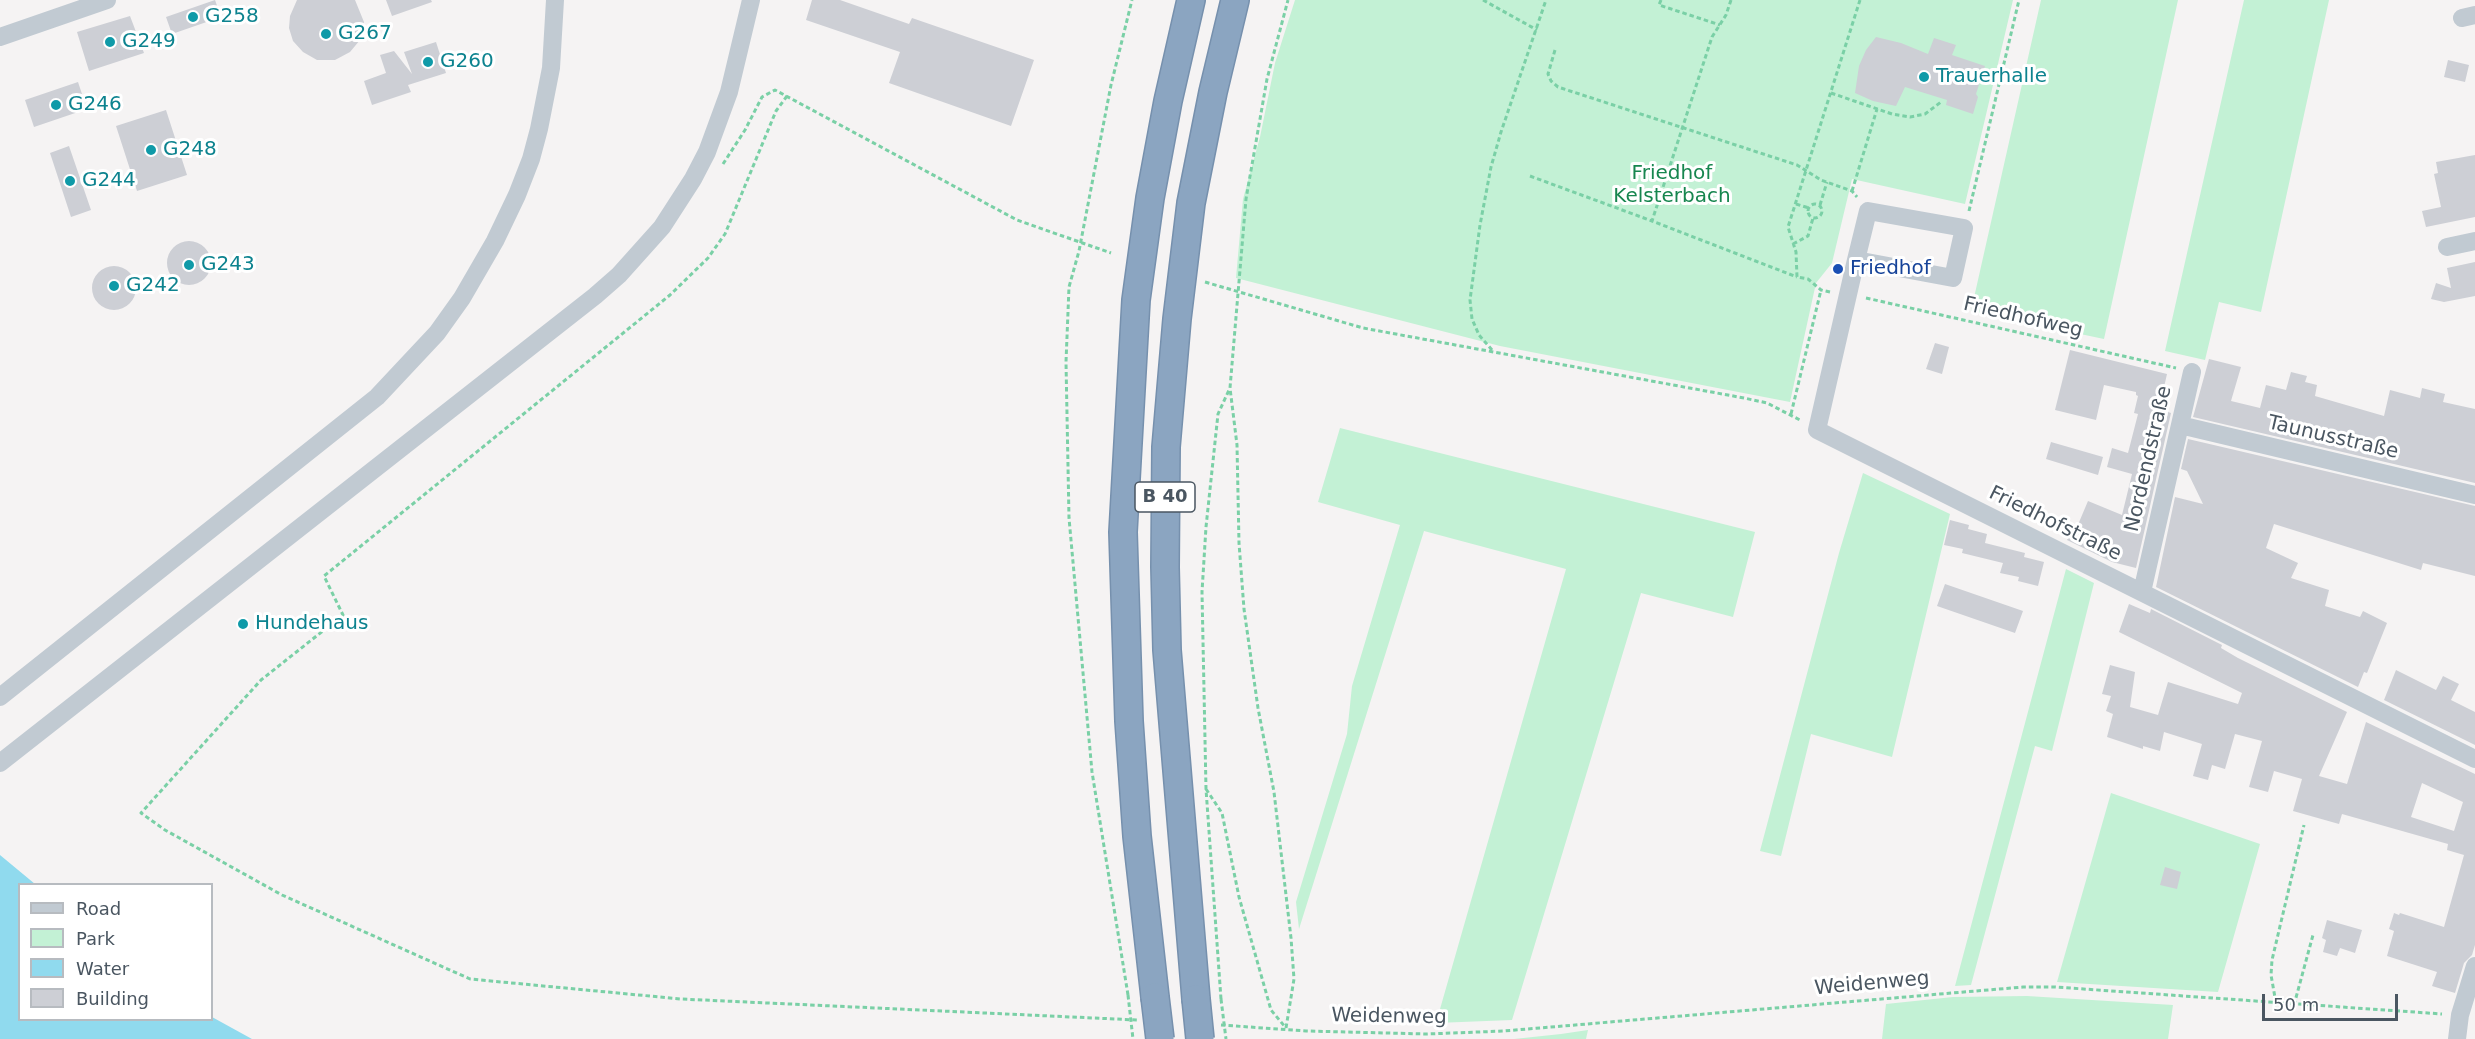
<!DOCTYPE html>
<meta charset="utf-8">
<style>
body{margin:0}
#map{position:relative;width:2475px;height:1039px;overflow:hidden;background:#f5f3f3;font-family:"DejaVu Sans",sans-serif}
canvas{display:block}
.legend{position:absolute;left:18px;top:883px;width:195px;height:138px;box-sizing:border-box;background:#fff;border:2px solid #b7bbc0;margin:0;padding:8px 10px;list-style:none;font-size:18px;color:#4a5661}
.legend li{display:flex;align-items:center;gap:12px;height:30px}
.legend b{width:30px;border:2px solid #b7bbc0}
.scale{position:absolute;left:2262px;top:994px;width:136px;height:27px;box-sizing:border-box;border:3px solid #4a5661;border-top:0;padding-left:8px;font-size:18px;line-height:21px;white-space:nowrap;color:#4a5661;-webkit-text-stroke:4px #fff;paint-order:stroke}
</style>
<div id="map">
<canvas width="2475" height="1039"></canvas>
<ul class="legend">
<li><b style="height:8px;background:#c1cad2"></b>Road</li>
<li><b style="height:16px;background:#c3f1d5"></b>Park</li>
<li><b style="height:16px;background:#90daee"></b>Water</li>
<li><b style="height:16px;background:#cdcfd5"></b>Building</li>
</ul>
<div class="scale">50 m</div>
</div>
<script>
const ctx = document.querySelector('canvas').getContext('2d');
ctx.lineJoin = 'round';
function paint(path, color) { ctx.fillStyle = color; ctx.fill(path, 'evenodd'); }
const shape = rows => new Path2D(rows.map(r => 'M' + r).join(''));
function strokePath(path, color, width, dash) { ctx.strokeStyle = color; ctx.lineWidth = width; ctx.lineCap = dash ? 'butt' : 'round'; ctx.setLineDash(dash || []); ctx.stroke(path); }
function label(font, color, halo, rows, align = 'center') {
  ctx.font = font + ' "DejaVu Sans",sans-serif'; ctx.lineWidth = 6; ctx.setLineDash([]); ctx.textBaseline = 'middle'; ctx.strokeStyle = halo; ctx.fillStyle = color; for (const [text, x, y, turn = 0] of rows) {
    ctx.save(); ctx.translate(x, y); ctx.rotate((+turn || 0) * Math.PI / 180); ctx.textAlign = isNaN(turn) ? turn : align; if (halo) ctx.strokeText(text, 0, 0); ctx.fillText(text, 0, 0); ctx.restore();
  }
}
paint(shape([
 [1295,0,2013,0,1965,204,1852,179,1832,263,1816,283,1790,402,1500,346,1236,278,1243,199,1260,137,1275,63],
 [2041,0,2178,0,2104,339,1971,311],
 [2244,0,2329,0,2261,312,2219,302,2205,360,2165,351],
 [1340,428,1755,532,1733,617,1641,593,1512,1020,1436,1023,1566,569,1424,531,1299,929,1296,902,1347,734,1352,686,1400,525,1318,502],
 [1863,473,1950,514,1892,757,1811,734,1781,856,1760,851,1839,553],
 [2066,569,2094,583,2052,751,2035,746,1971,985,1955,986],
 [2111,793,2260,844,2218,992,2057,982],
 [2027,996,2173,1005,2168,1039,1882,1039,1886,1004,1953,997],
 [1588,1030,1586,1039,1514,1039,1561,1034]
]), '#c3f1d5');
paint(shape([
 [0,855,35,884,20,884,20,1020,212,1020,212,1017,252,1039,0,1039]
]), '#90daee');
paint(shape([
 [215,0,221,17,172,34,166,17],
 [297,0,355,0,364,22,360,40,350,52,335,60,317,60,303,52,293,41,289,28,290,16],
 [386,0,431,0,432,2,392,16],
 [812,0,840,0,909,24,912,18,1034,60,1011,126,889,83,900,52,806,20],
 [130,16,144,53,89,71,77,32],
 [1876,37,1901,43,1928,54,1934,38,1956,45,1952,55,1985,66,1976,94,1978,97,1973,114,1946,105,1947,100,1905,87,1896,106,1873,101,1855,93,1859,66,1866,50],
 [436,42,446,73,408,85,411,92,372,105,364,81,386,73,380,55,394,51,412,74,404,52],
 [2448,60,2469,65,2465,82,2444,77],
 [78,82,87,109,34,127,25,100],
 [166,110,187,175,137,191,116,126],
 [69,146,91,210,71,217,50,153],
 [2475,155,2475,217,2426,227,2422,211,2441,207,2434,174,2438,173,2436,162],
 '167 263a22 22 0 1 1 44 0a22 22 0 1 1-44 0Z',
 [2475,262,2475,296,2444,302,2431,299,2436,283,2451,288,2447,268],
 '92 288a22 22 0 1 1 44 0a22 22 0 1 1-44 0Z',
 [1935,343,1949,347,1942,374,1926,369],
 [2070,350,2167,374,2159,409,2171,413,2136,568,2112,562,2067,540,2074,526,2077,527,2088,501,2122,515,2132,474,2107,467,2112,448,2128,453,2138,414,2134,413,2138,396,2136,395,2136,392,2104,385,2096,420,2055,410],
 [2209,359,2241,367,2231,401,2260,408,2266,385,2286,390,2291,372,2307,376,2305,382,2317,385,2315,396,2384,416,2390,390,2420,398,2422,388,2445,394,2443,402,2475,409,2475,483,2193,417],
 [2188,439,2475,506,2475,576,2423,563,2421,570,2274,524,2266,548,2298,563,2291,578,2329,590,2325,606,2360,617,2363,611,2387,623,2367,673,2364,672,2358,687,2156,587,2175,497,2203,504,2187,471,2181,469],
 [2051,442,2103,457,2098,475,2046,459],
 [1950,520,1969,525,1968,529,1987,534,1985,543,2025,553,2024,557,2044,562,2038,586,2018,581,2019,577,2000,573,2003,563,1962,553,1963,549,1944,545],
 [1945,584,2023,611,2015,633,1937,606],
 [2129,604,2150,613,2151,609,2222,645,2221,648,2238,658,2347,712,2319,776,2347,784,2366,722,2475,774,2475,945,2472,955,2464,963,2455,993,2432,986,2437,972,2387,956,2394,931,2389,929,2394,913,2399,915,2400,913,2444,927,2464,855,2447,850,2448,844,2342,814,2339,824,2293,811,2302,779,2274,771,2268,792,2249,787,2262,741,2235,734,2225,769,2212,765,2208,780,2193,776,2202,744,2164,732,2160,751,2143,746,2143,749,2107,737,2113,714,2106,711,2111,696,2102,694,2110,665,2135,672,2130,707,2158,715,2168,682,2238,704,2242,693,2119,632],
 [2422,783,2463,802,2454,831,2411,817],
 [2396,670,2436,690,2443,676,2459,684,2451,700,2475,712,2475,745,2384,700],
 [2165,867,2181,872,2177,889,2160,885],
 [2327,920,2362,930,2355,953,2340,948,2337,956,2323,952,2326,940,2322,938]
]), '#cdcfd5');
const highway = shape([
 [1155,997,1137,836,1129,721,1123,532,1136,300,1150,198,1168,101,1191,0],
 [1196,999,1167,650,1165,567,1166,447,1177,319,1191,203,1213,92,1235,0]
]);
strokePath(highway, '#7690ad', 30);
strokePath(shape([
 [1483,0,1537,30],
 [1661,0,1659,5,1720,25],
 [1731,0,1726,15,1712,37,1652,221,1797,277],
 [1555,50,1548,74,1551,81,1558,87,1797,165,1821,180,1852,191,1857,197],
 [1831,93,1892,114,1910,117,1925,114,1941,102],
 [787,96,776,111,725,234,708,258,670,295,324,576,343,615,261,680,141,813,165,830,282,895,470,979,681,999,1137,1020],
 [723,164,745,130,762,97,775,90,1017,220,1111,253],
 [1530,176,1652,221],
 [1852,191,1877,109],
 '1808 211a7 7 0 1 1 14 0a7 7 0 1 1-14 0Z',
 [1796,204,1809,208],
 [1820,205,1827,182],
 [1969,211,2019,0],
 [1793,244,1808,236,1813,218],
 [1205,282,1363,328,1744,398,1767,403,1800,420],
 [1830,292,1821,290,1808,279,1797,277,1796,252,1788,227,1860,0],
 [1866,298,2176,368],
 [1492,350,1479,335,1472,319,1470,300,1480,225,1491,167,1501,132,1546,0],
 [1791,414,1821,290],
 [1206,789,1222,813,1239,897,1271,1010,1286,1028],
 [1128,995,1092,772,1069,518,1066,362,1069,287,1079,251,1111,85,1132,0],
 [1221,999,1206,789,1202,592,1206,527,1218,414,1229,390],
 [2276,1003,2271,975,2272,960,2304,825],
 [2294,1005,2313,935],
 [1221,1025,1306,1031,1427,1034,1504,1031,2023,987,2055,987,2442,1014],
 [1286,1028,1294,979,1291,938,1274,792,1258,708,1244,609,1239,543,1237,445,1230,388,1246,199,1267,79,1288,0]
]), '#7ad0a6', 3, [4.5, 3]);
strokePath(shape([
 [2462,18,2475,15],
 [0,37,107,0],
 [2447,247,2475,241],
 [1856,260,1953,278,1964,228,1868,211,1856,260,1852,277,1817,430,2475,759],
 [2180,425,2475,495],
 [2142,592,2192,372],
 [0,697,377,397,437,333,462,298,495,241,517,195,531,159,539,129,551,68,555,0],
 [0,763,595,296,619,275,662,227,693,179,707,152,729,92,751,0],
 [2457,1039,2460,1015,2475,966]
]), '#c1cad2', 18);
strokePath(highway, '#8ba5c1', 27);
const highwayBridge = shape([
 [1155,997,1160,1039],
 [1196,999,1200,1039]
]);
strokePath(highwayBridge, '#7690ad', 30, []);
strokePath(shape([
 [1128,995,1133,1039],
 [1221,999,1226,1039]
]), '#7ad0a6', 3, [4.5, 3]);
strokePath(highwayBridge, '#8ba5c1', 27);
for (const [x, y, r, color] of [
 [193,17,6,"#0f9aa8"],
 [326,34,6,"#0f9aa8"],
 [110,42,6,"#0f9aa8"],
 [428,62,6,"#0f9aa8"],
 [1924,77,6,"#0f9aa8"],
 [56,105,6,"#0f9aa8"],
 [151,150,6,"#0f9aa8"],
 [70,181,6,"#0f9aa8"],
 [189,265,6,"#0f9aa8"],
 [1838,269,6,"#1a4fb4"],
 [114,286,6,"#0f9aa8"],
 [243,624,6,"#0f9aa8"]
]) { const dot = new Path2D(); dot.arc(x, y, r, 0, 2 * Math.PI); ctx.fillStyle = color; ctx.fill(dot); strokePath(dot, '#fff', 2); }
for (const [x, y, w] of [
 [1165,497,60]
]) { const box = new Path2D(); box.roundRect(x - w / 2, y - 15, w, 30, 4.5); ctx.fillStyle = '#fff'; ctx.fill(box); strokePath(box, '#4a5661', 1.5); }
label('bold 18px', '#4a5661', null, [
 ["B 40",1165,497]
]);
label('20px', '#0d838f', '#fff', [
 ["G258",205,17],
 ["G267",338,34],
 ["G249",122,42],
 ["G260",440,62],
 ["Trauerhalle",1936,77],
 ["G246",68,105],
 ["G248",163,150],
 ["G244",82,181],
 ["G243",201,265],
 ["G242",126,286],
 ["Hundehaus",255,624]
], 'left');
label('20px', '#17864f', '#fff', [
 ["Friedhof",1672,174],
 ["Kelsterbach",1672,197]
]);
label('20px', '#164399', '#fff', [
 ["Friedhof",1850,269]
], 'left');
label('20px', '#4a5661', '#fff', [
 ["Friedhofweg",2023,318,13],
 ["Taunusstraße",2333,438,13],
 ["Nordendstraße",2149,459,-77],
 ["Friedhofstraße",2055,524,26],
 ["Weidenweg",1872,984,-5],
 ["Weidenweg",1389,1017,1]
]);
</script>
